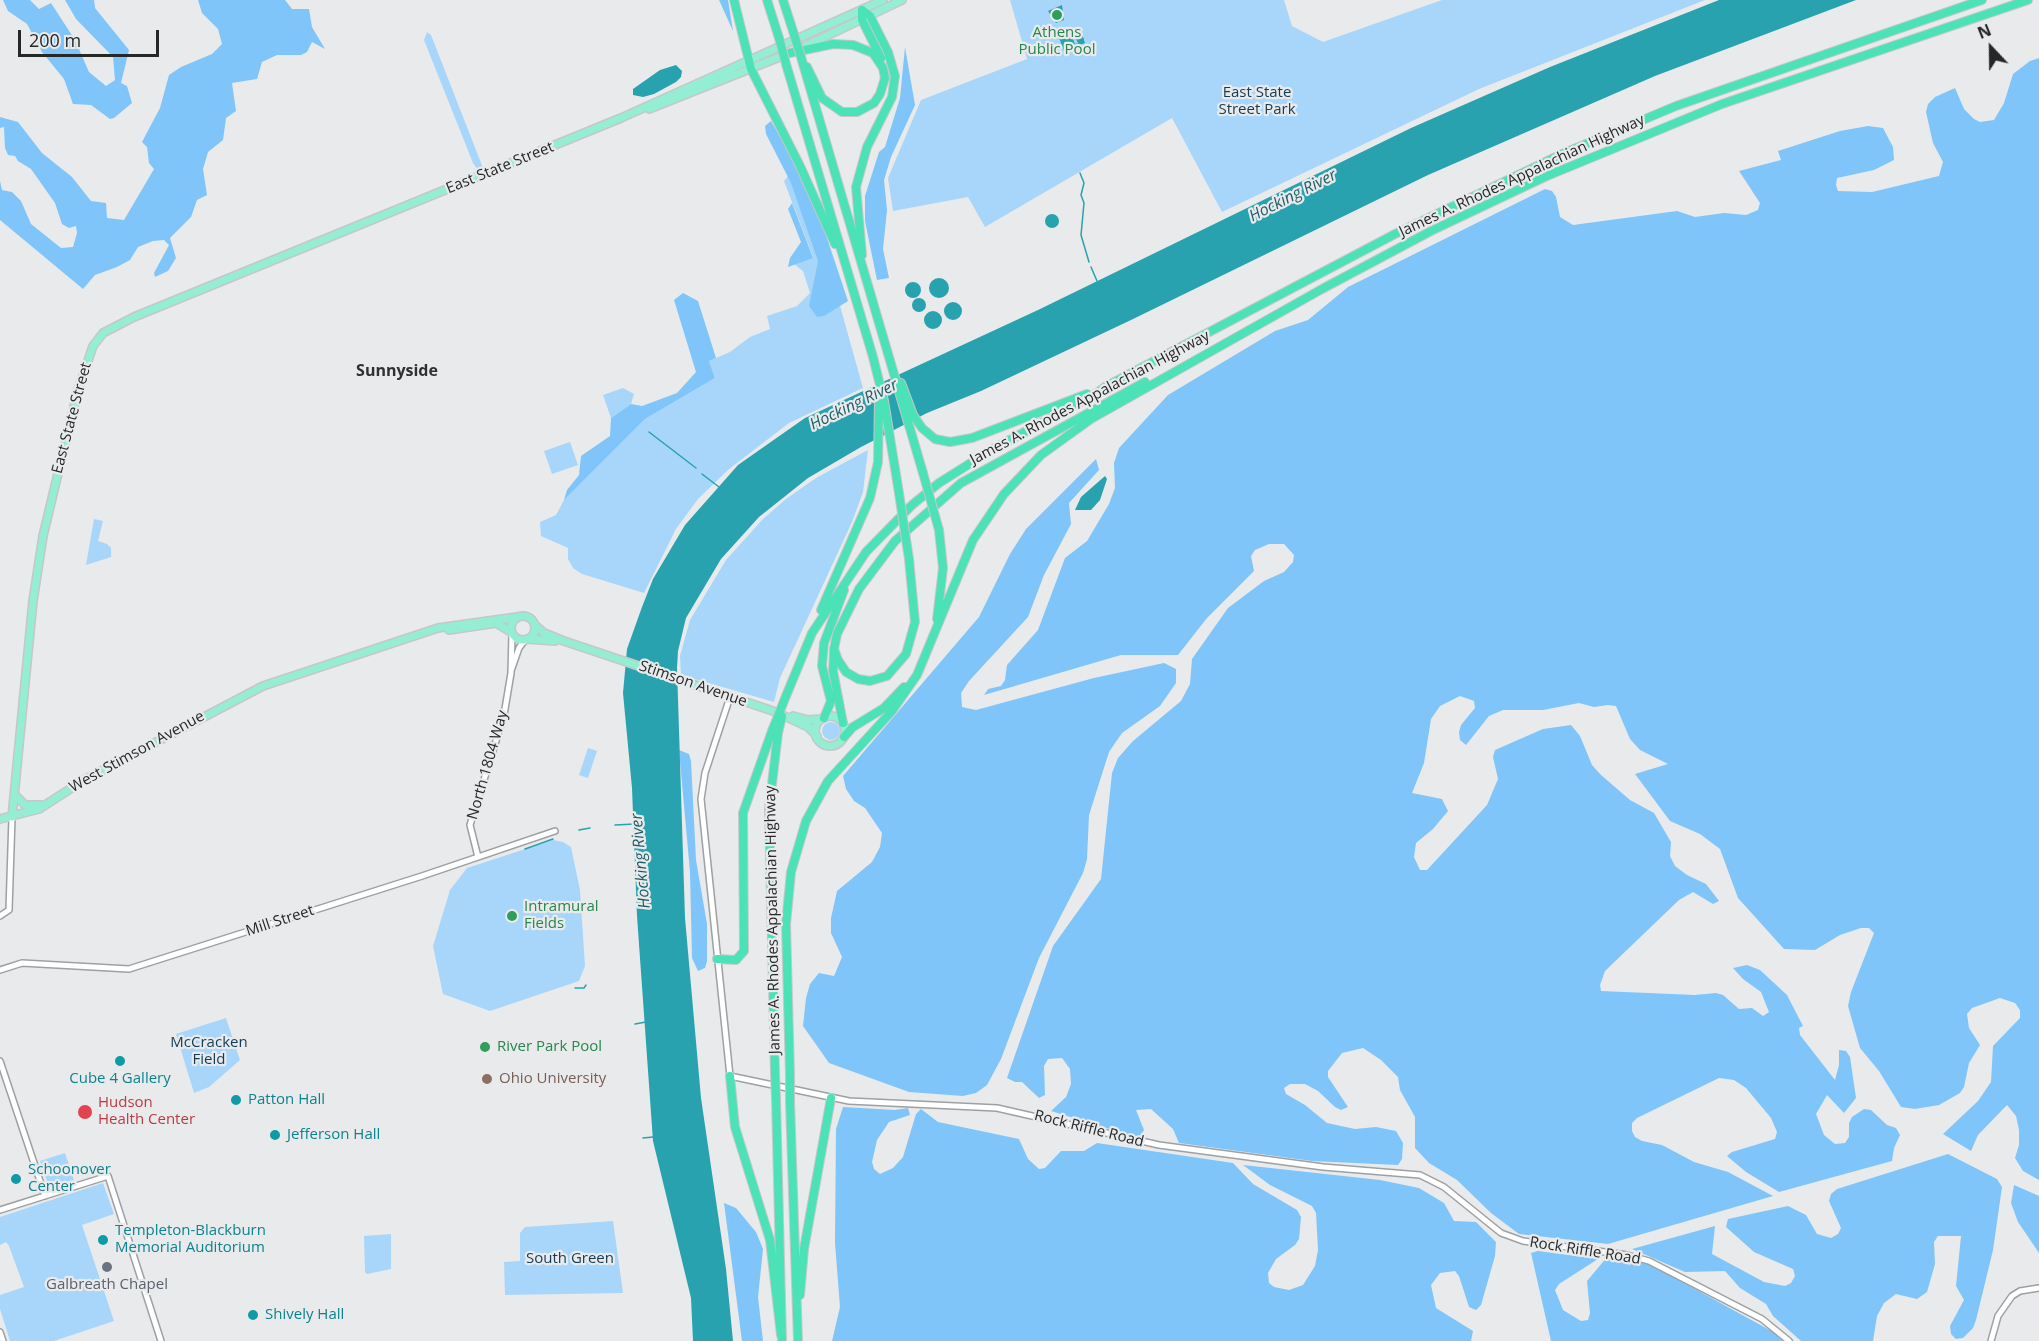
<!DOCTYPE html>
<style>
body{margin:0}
#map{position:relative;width:2039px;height:1341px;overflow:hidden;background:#e9eaec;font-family:"Open Sans",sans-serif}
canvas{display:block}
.north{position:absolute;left:1961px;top:18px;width:60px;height:60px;-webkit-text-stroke:4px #e9eaec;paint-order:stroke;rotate:338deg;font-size:16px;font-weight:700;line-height:24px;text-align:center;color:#262727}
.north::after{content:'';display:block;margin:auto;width:21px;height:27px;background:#262727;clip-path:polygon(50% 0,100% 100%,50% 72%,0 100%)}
.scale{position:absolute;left:18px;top:30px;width:141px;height:27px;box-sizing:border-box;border:3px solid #262727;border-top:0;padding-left:8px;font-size:18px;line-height:21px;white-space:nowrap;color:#262727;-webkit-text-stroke:4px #e9eaec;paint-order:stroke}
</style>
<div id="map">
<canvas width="2039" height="1341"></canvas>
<div class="north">N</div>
<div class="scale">200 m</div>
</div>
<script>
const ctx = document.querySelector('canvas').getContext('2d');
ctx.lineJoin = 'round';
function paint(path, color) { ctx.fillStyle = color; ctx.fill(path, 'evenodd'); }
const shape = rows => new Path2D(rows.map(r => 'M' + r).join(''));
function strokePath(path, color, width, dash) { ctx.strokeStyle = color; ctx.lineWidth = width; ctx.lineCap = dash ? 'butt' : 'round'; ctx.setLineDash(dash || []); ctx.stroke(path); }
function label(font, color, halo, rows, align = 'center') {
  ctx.font = font + ' "Open Sans",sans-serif'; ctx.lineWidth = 4.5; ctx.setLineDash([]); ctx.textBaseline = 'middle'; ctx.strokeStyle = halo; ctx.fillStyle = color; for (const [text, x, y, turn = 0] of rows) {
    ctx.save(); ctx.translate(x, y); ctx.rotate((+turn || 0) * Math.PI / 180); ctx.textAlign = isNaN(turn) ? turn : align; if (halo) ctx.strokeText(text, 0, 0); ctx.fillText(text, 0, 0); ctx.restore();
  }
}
paint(shape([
 [1010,0,1284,0,1292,26,1323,42,1442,0,1705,0,1479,89,1222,212,1172,118,985,227,968,197,893,211,888,178,921,100,1027,59],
 [427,32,431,35,483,168,478,170,473,163,424,40],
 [788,176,826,256,863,388,789,423,729,469,698,499,676,529,644,593,582,574,573,568,568,559,568,548,541,536,540,522,556,515,564,500,645,419,715,378,709,361,730,352,750,337,770,329,767,316,797,306,810,293,803,271,794,264,813,257,784,181],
 [623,388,634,394,631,404,611,418,603,395],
 [570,442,578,465,552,474,544,451],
 [868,450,863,492,852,522,780,678,774,702,681,675,680,656,690,620,726,560,763,519,786,499,816,478],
 [94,519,103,521,98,541,107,544,111,548,111,557,86,565],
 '822 731a9 9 0 1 1 18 0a9 9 0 1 1-18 0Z',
 [588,748,597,751,588,778,579,775],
 [553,840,563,842,571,847,580,890,585,966,579,981,490,1011,443,994,433,946,450,890,467,868],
 [226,1018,240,1060,209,1087,194,1093,176,1034],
 [65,1153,74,1180,49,1187,40,1161],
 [103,1183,114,1214,82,1225,114,1321,54,1341,10,1341,0,1309,0,1295,24,1287,9,1246,6,1242,0,1245,0,1217],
 [613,1221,623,1293,505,1295,504,1262,520,1261,520,1233,525,1227],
 [391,1234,391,1269,367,1274,365,1272,364,1236]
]), '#a7d6fa');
paint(shape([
 [3,0,30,0,39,9,51,3,75,40,89,72,106,86,115,80,113,57,76,19,65,0,94,0,95,8,129,50,121,83,127,86,132,103,114,118,110,119,91,105,73,104,64,79,42,52,27,24,8,11],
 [198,0,285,0,292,9,309,9,312,27,325,49,312,42,307,52,301,55,277,55,262,62,257,79,232,83,236,111,226,118,223,140,208,152,203,169,207,195,197,200,191,217,170,238,176,258,168,271,155,277,154,273,169,245,164,240,153,241,138,247,130,260,117,267,95,275,83,289,0,220,0,181,2,190,12,192,21,201,31,224,61,248,73,247,77,233,76,226,69,228,62,224,55,203,31,169,18,161,15,156,8,155,5,148,4,127,0,128,0,117,18,122,42,153,72,177,91,201,106,203,107,218,124,220,154,169,149,163,147,147,142,142,160,108,169,75,181,67,212,54,222,44,218,29,202,13],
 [719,0,728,0,733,31],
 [905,47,915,105,891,157,884,180,887,210,883,249,889,278,877,280,865,221,865,196,879,152,885,147,900,98],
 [2039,58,2039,1180,2023,1171,2015,1158,2019,1145,2019,1130,2016,1116,2007,1105,1978,1135,1971,1151,1943,1134,1978,1101,1991,1082,1993,1046,2020,1018,2020,1010,2015,1003,2000,998,1972,1008,1967,1014,1969,1028,1980,1045,1969,1063,1964,1087,1960,1093,1939,1105,1915,1109,1901,1107,1879,1071,1860,1048,1848,1006,1851,992,1874,933,1869,928,1861,928,1840,935,1815,950,1784,949,1738,898,1720,849,1700,834,1670,821,1635,774,1668,764,1640,750,1630,739,1616,706,1608,705,1594,707,1579,703,1543,710,1503,710,1489,716,1466,745,1460,740,1459,732,1461,725,1475,708,1474,701,1460,696,1440,706,1431,719,1424,763,1412,793,1442,799,1448,811,1433,829,1416,843,1414,857,1420,870,1427,870,1487,805,1498,779,1493,757,1495,750,1543,729,1571,725,1580,736,1592,765,1601,775,1630,800,1654,813,1671,842,1670,856,1675,866,1687,875,1706,884,1719,901,1713,904,1693,892,1679,900,1605,971,1600,985,1601,991,1695,995,1716,993,1723,995,1739,1009,1752,1008,1763,1016,1769,1012,1761,992,1743,979,1733,968,1747,965,1760,970,1787,995,1803,1026,1799,1028,1800,1035,1835,1080,1839,1065,1839,1050,1846,1051,1850,1057,1856,1098,1844,1113,1827,1095,1816,1114,1824,1135,1835,1144,1845,1143,1849,1137,1849,1123,1852,1117,1864,1109,1871,1110,1887,1125,1896,1128,1900,1135,1894,1148,1892,1161,1779,1192,1746,1172,1727,1156,1732,1152,1775,1139,1777,1132,1771,1118,1746,1088,1734,1080,1719,1078,1637,1118,1632,1123,1632,1131,1635,1137,1642,1141,1662,1145,1694,1162,1728,1172,1773,1196,1608,1244,1519,1234,1491,1213,1457,1180,1429,1163,1415,1148,1415,1117,1400,1090,1398,1077,1381,1060,1363,1048,1342,1053,1328,1071,1328,1077,1348,1107,1341,1110,1335,1107,1318,1091,1305,1084,1290,1084,1284,1088,1286,1094,1305,1105,1327,1123,1355,1129,1376,1127,1396,1131,1403,1143,1402,1159,1398,1165,1312,1161,1179,1143,1173,1129,1151,1109,1136,1110,1144,1130,1139,1138,1051,1111,1066,1097,1071,1084,1070,1069,1062,1058,1048,1059,1044,1066,1045,1095,1039,1098,1022,1082,1015,1082,1007,1078,1053,946,1101,879,1112,773,1118,758,1133,741,1181,701,1190,684,1192,659,1228,608,1264,581,1284,572,1293,562,1294,555,1284,544,1269,544,1255,550,1251,556,1254,571,1207,618,1178,655,1121,655,984,695,988,689,1001,686,1005,680,1007,665,1038,630,1065,558,1087,541,1109,504,1115,488,1114,463,1119,448,1168,395,1275,331,1308,320,1348,287,1545,189,1552,191,1556,197,1560,217,1573,225,1677,211,1695,217,1724,213,1746,215,1758,210,1760,203,1739,171,1781,160,1778,151,1840,131,1868,126,1883,128,1893,147,1894,160,1874,170,1837,178,1836,185,1838,191,1872,192,1939,176,1943,162,1933,143,1926,112,1928,104,1935,97,1955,88,1964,109,1974,119,1980,122,1994,120,2004,103,2013,74,2030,61],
 [771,121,791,155,826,235,848,301,824,316,817,317,809,306,818,261,791,183,766,134,765,126],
 [792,203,813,258,788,267,790,258,801,242,788,209],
 [683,293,698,301,716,358,709,361,715,378,645,419,564,500,567,490,579,475,581,456,610,436,611,418,631,404,642,406,677,393,696,372,674,300],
 [1096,459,1099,470,1069,503,1071,524,1044,575,1028,617,969,681,961,693,962,707,976,710,1094,678,1164,663,1176,669,1176,683,1160,706,1122,733,1109,752,1089,815,1087,859,1083,873,1039,958,1001,1059,987,1085,976,1093,963,1096,909,1092,829,1063,803,1026,806,998,810,984,819,973,834,976,842,957,831,933,831,918,837,891,872,862,880,847,882,833,865,808,854,801,846,789,843,776,979,617,1010,554,1026,529],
 [679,750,689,754,691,761,696,860,707,924,707,961,705,968,698,971,692,958,690,872],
 [843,1107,895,1110,908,1108,910,1115,889,1122,877,1140,872,1162,874,1169,880,1174,893,1168,903,1157,916,1114,921,1109,938,1122,1019,1139,1028,1159,1039,1169,1045,1168,1061,1151,1084,1151,1097,1143,1233,1163,1253,1184,1297,1210,1301,1217,1299,1239,1295,1245,1276,1259,1268,1273,1269,1283,1274,1287,1289,1290,1303,1285,1315,1266,1318,1250,1316,1213,1312,1206,1270,1185,1243,1165,1380,1180,1419,1188,1444,1203,1454,1221,1476,1222,1496,1242,1495,1256,1481,1305,1476,1310,1469,1307,1459,1276,1455,1271,1440,1273,1431,1285,1436,1308,1473,1331,1471,1341,832,1341,840,1307,835,1243,836,1129],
 [1948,1154,1997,1179,2002,1187,1993,1250,1976,1320,1973,1328,1963,1338,1956,1339,1951,1334,1950,1326,1964,1300,1956,1286,1961,1236,1938,1236,1934,1242,1935,1264,1927,1292,1917,1299,1896,1294,1884,1303,1877,1316,1873,1341,1801,1341,1773,1316,1766,1304,1740,1288,1725,1271,1685,1272,1632,1249,1715,1226,1712,1254,1764,1282,1785,1286,1791,1283,1795,1276,1793,1269,1754,1252,1726,1227,1728,1219,1788,1206,1806,1215,1817,1234,1831,1238,1838,1234,1841,1228,1829,1201,1831,1194,1837,1189],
 [2014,1185,2039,1196,2039,1253,2018,1222,2011,1203],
 [724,1203,736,1208,756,1232,763,1249,758,1297,763,1341,742,1341],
 [1538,1251,1598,1259,1559,1284,1555,1290,1563,1310,1581,1321,1588,1320,1590,1313,1587,1281,1608,1256,1646,1262,1775,1333,1782,1341,1551,1341,1531,1253]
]), '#7fc5f9');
paint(shape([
 [1719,0,1856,0,1655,76,1428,175,1131,320,981,391,927,413,861,447,808,478,759,517,721,559,686,618,678,651,677,668,685,918,701,1098,726,1269,733,1341,693,1341,691,1298,653,1141,637,916,632,788,623,693,627,649,642,607,653,579,685,525,738,465,805,418,1038,310,1411,128,1550,67],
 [1062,5,1064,20,1056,23,1048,11],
 [1070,31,1075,44,1078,43,1075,37,1082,34,1085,43,1064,51,1058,35],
 [676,65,682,71,681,77,676,82,654,94,643,97,633,95,633,89,660,70],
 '1045 221a7 7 0 1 1 14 0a7 7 0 1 1-14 0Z',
 '929 288a10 10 0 1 1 20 0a10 10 0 1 1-20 0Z',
 '905 290a8 8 0 1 1 16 0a8 8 0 1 1-16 0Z',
 '912 305a7 7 0 1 1 14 0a7 7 0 1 1-14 0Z',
 '944 311a9 9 0 1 1 18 0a9 9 0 1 1-18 0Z',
 '924 320a9 9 0 1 1 18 0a9 9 0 1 1-18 0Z',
 [1105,476,1107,479,1100,500,1091,510,1075,510,1081,497]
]), '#28a2af');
paint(shape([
 [623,656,680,675,680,685,622,665]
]), '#e9eaec');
strokePath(shape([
 [1080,173,1084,183,1081,195,1084,203,1081,235,1089,262],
 [1091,267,1097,281],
 [649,432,696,468],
 [702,474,719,487],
 [615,825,635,824],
 [579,830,590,828],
 [525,849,553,839],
 [575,988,584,988,586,985],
 [635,1024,646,1022],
 [643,1138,653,1137]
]), '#28a2af', 1.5);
const minor = shape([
 [511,671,519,648,525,640],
 [730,697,705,773,701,799,730,1076,849,1101,997,1108,1159,1145,1323,1167,1420,1175,1444,1187,1501,1233,1523,1241,1627,1255,1649,1261,1762,1319,1789,1341],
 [478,857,470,825,504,715,511,673,512,634],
 [0,916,9,910,12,817],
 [0,970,22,963,129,969,422,876,555,831],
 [0,1061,45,1196],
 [0,1210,108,1176,161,1341],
 [0,1332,3,1341],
 [1991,1341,1998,1316,2012,1296,2020,1291,2039,1288]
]);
const major = shape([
 [797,50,902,0],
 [649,109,787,54],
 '511 628a12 12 0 1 1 24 0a12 12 0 1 1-24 0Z',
 [535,625,544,633,564,641,776,712,808,727,817,736],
 [449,630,496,623,511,632],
 [527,639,555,641],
 [793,716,808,720,822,719],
 '815 731a15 15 0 1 1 30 0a15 15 0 1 1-30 0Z',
 [15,795,25,805,41,805],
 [12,817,33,601,43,536,78,390,93,346,103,333,134,317,621,118,883,0],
 [0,819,39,809,84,780,263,686,438,628,517,617]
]);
const highway = shape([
 [734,0,751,69,800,166,835,244],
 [767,0,779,38],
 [783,0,793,31],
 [862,10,862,20,881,58],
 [790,53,833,44,853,45,873,53,883,68,885,78,880,94,874,103,857,112,842,112,822,98,807,67],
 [801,57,923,473],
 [786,64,873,357,884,401,899,493],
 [862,255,856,187,867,147,892,97,895,76,888,52,870,16,862,10],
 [901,383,913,415,922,428,935,439,950,442,972,438,1087,394],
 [909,559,915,622,906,654,887,676,870,681,858,679,846,672,838,660,834,649,837,634,859,589,895,541,961,483,1145,382],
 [821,610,870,498,878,462,879,400],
 [937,619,943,568,939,530],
 [834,651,833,671,843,723],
 [786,696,812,633,866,552,912,505,939,483,993,449,1097,393,1105,387,1395,234,1562,154,1676,106,1982,0],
 [824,718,831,701,822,666,824,643,844,590],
 [844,737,853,727,884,708,904,687],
 [717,959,736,960,744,951,743,813,772,731],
 [775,1073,769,809,778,733],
 [730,1076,735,1127,770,1240,781,1335],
 [790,1076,786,924,791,872,806,821,828,781,892,711,917,675,973,540,1004,494,1041,455,1091,419,1322,289,1431,231,1547,176,1722,104,2028,0],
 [776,1099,782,1341],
 [790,1102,798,1341],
 [800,1295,804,1249,831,1098]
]);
strokePath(minor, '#9ea0a1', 8);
strokePath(major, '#c7c7c7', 10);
strokePath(highway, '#c7c7c7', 10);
strokePath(minor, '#fff', 5);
strokePath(major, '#93eed4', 7);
strokePath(highway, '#4be2b8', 8);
const highwayBridge = shape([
 [793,31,801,57],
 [779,38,786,64],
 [923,473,939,530],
 [899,493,909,559],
 [772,731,786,696],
 [778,733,782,716],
 [775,1073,776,1099],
 [790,1076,790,1102]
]);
strokePath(highwayBridge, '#c7c7c7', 10, []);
strokePath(highwayBridge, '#4be2b8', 8);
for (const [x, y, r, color] of [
 [1057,15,6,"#2e9e5b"],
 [512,916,6,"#2e9e5b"],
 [485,1047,6,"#2e9e5b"],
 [120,1061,6,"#0f9aa8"],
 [487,1079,6,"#8d6e63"],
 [236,1100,6,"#0f9aa8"],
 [85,1112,8,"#e0444e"],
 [275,1135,6,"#0f9aa8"],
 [16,1179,6,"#0f9aa8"],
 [103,1240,6,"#0f9aa8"],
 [107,1267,6,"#6b7280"],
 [253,1315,6,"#0f9aa8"]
]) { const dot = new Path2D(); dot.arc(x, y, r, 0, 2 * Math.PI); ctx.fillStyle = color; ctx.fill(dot); strokePath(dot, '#e9eaec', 2); }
label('15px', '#27864d', '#e9eaec', [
 ["Athens",1057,33,"center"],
 ["Public Pool",1057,50,"center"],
 ["Intramural",524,907],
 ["Fields",524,924],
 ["River Park Pool",497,1047]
], 'left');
label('15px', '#143b55', '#e9eaec', [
 ["East State",1257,93],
 ["Street Park",1257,110],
 ["McCracken",209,1043],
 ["Field",209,1060],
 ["South Green",570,1259]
]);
label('15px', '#262727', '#e9eaec', [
 ["East State Street",500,168,-22],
 ["James A. Rhodes Appalachian Highway",1522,176,-25],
 ["James A. Rhodes Appalachian Highway",1090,398,-28],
 ["East State Street",72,418,-75],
 ["Stimson Avenue",693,684,19],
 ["West Stimson Avenue",137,752,-29],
 ["North 1804 Way",488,765,-74],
 ["James A. Rhodes Appalachian Highway",773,920,-91],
 ["Mill Street",280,921,-18],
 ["Rock Riffle Road",1089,1129,14],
 ["Rock Riffle Road",1585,1251,9]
]);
label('15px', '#0d838f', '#e9eaec', [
 ["Cube 4 Gallery",120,1079,"center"],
 ["Patton Hall",248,1100],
 ["Jefferson Hall",287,1135],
 ["Schoonover",28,1170],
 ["Center",28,1187],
 ["Templeton-Blackburn",115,1231],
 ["Memorial Auditorium",115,1248],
 ["Shively Hall",265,1315]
], 'left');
label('15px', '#785e54', '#e9eaec', [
 ["Ohio University",499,1079]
], 'left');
label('15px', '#be3a42', '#e9eaec', [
 ["Hudson",98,1103],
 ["Health Center",98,1120]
], 'left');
label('15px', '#5b616d', '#e9eaec', [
 ["Galbreath Chapel",107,1285]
]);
label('italic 16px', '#1e5d64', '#e9eaec', [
 ["Hocking River",1293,196,-27],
 ["Hocking River",854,405,-26],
 ["Hocking River",641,861,-95]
]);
label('bold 16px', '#2f3031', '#e9eaec', [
 ["Sunnyside",397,371]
]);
</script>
